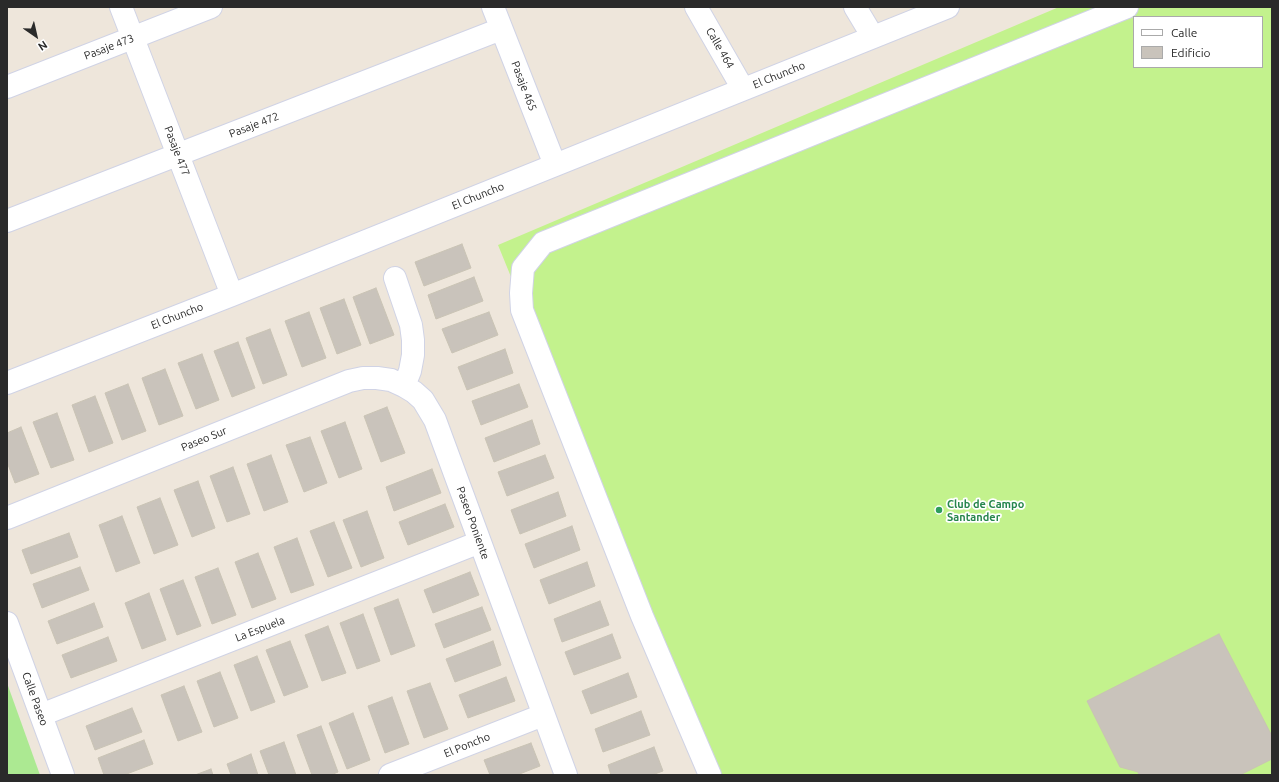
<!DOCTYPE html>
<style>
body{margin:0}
#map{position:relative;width:1279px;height:782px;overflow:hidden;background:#eee6db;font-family:Ubuntu,sans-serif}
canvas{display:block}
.frame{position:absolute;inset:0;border:8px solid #2a2a2a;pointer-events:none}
.legend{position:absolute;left:1133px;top:16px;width:130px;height:52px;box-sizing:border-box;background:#fff;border:1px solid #aaa;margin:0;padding:5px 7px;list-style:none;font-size:12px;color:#2a2a2a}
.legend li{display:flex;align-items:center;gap:8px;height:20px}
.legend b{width:20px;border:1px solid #aaa}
.north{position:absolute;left:16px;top:16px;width:40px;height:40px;-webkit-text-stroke:3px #fff;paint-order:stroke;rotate:146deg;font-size:11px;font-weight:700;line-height:16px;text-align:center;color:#2a2a2a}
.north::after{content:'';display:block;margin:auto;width:14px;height:18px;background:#2a2a2a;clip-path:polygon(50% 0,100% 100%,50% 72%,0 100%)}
</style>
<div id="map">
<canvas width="1279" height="782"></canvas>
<div class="frame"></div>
<ul class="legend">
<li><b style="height:5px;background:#fff"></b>Calle</li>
<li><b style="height:11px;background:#c9c3bb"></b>Edificio</li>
</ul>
<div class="north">N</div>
</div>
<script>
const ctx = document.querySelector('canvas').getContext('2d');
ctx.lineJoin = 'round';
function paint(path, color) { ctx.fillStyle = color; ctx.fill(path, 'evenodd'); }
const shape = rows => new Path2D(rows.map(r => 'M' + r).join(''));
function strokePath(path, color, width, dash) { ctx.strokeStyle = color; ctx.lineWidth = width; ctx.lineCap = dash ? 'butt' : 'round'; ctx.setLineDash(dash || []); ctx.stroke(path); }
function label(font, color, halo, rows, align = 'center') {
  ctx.font = font + ' Ubuntu,sans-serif'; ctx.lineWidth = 3.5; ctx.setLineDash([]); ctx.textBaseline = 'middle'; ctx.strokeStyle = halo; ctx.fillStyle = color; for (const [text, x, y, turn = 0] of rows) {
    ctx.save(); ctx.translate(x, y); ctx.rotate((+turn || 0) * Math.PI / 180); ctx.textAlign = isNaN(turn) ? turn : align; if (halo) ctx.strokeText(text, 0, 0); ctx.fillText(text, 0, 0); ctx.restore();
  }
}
paint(shape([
 [7,683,40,775,7,775]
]), '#ace992');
paint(shape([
 [1059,7,1272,7,1272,775,714,775,498,245],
 [1134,17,1262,17,1262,67,1134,67]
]), '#c3f28d');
const building = shape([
 [462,244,471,268,424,286,415,262,462,244],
 [474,277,483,301,436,319,428,295,474,277],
 [376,288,394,335,370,344,353,297,376,288],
 [344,299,361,345,337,354,320,308,344,299],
 [309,312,326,358,302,367,285,321,309,312],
 [489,312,498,335,452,353,442,329,489,312],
 [270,329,287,375,263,384,246,338,270,329],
 [238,342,255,388,232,397,214,351,238,342],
 [505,349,513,373,467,390,458,367,505,349],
 [202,354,219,400,196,409,178,363,202,354],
 [165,369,183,416,159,425,142,378,165,369],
 [128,384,146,431,122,440,105,393,128,384],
 [519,384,528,407,481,425,472,401,519,384],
 [95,396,113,443,89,452,72,405,95,396],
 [387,407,405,453,381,462,364,416,387,407],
 [57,413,74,460,51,468,33,422,57,413],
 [532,420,540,444,494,462,485,438,532,420],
 [345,422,362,469,339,478,321,431,345,422],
 [21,427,39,474,15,483,7,462,7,433,21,427],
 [310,437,327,483,304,492,286,445,310,437],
 [271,455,288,502,264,511,247,464,271,455],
 [545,455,554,478,507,496,498,472,545,455],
 [233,467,250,514,227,522,210,476,233,467],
 [432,469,441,493,394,511,386,487,432,469],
 [198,481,215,528,192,537,174,490,198,481],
 [558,492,566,516,520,534,511,510,558,492],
 [160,498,178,545,154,554,137,507,160,498],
 [445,504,454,527,408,545,399,522,445,504],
 [367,511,384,558,361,567,343,520,367,511],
 [122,516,140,563,116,572,99,525,122,516],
 [334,522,352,568,328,577,310,531,334,522],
 [572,526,580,550,534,568,525,544,572,526],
 [69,533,78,557,31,574,22,550,69,533],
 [297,538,314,585,291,593,274,547,297,538],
 [258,553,276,599,252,608,235,562,258,553],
 [587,562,595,586,549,604,540,580,587,562],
 [80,567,89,590,42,608,33,584,80,567],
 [218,568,236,615,212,624,195,577,218,568],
 [470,572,479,595,433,613,424,590,470,572],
 [183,580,201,626,177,635,160,589,183,580],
 [149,593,166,640,142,649,125,603,149,593],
 [398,599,415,646,391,655,374,608,398,599],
 [600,601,609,625,562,642,554,619,600,601],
 [94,603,103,627,57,644,48,621,94,603],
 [482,607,491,630,444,648,435,624,482,607],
 [363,614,380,661,357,669,340,623,363,614],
 [328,626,346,673,322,681,305,635,328,626],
 [612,634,621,658,574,675,565,652,612,634],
 [1219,634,1272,736,1272,759,1240,775,1139,775,1138,772,1120,767,1087,701,1219,634],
 [108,637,117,661,71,678,62,655,108,637],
 [290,641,308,687,284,696,266,650,290,641],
 [493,641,501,665,455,682,446,659,493,641],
 [257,656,275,702,251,711,234,665,257,656],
 [220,672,238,718,214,727,197,681,220,672],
 [628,673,637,697,591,714,582,691,628,673],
 [506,677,515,701,468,718,459,695,506,677],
 [430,683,448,729,424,738,407,691,430,683],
 [184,686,202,732,178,741,161,695,184,686],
 [392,697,409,744,385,753,368,706,392,697],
 [132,708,142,732,95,750,86,726,132,708],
 [641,711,650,735,603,752,595,729,641,711],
 [353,713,370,760,347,769,329,723,353,713],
 [321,726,338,772,331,775,312,775,297,735,321,726],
 [144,740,153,764,124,775,104,775,98,758,144,740],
 [284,742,296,775,269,775,260,751,284,742],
 [531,743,540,766,517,775,490,775,484,760,531,743],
 [654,747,663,771,652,775,611,775,608,765,654,747],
 [251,754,258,775,231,775,227,764,251,754],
 [211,769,213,775,195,775,211,769]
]);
paint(building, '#c9c3bb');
strokePath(building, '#c9c3b4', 1);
const minor = shape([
 [121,7,232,295],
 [493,7,555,165],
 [696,7,743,89],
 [855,7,873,37],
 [7,87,211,7],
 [7,221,501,29],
 [395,278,411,325,413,340,413,355,410,371,404,386],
 [7,383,232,295,948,7],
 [7,518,349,381,363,378,377,378,391,380,404,386,414,392,423,400,435,420,566,775],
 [7,623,63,775],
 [41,715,480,542],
 [390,775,543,715],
 [710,775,642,616,522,310,521,293,523,268,543,243,1127,7]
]);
strokePath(minor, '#d0d3e5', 24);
strokePath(minor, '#fff', 22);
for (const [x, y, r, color] of [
 [939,510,4,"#2e9e5b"]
]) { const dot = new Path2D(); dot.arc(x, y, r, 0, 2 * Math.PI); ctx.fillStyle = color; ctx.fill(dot); strokePath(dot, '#fff', 1.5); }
label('11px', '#2a2a2a', '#fff', [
 ["Pasaje 473",109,47,-21],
 ["Calle 464",720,48,60],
 ["El Chuncho",779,75,-22],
 ["Pasaje 465",524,86,69],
 ["Pasaje 472",254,125,-21],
 ["Pasaje 477",177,151,69],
 ["El Chuncho",478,196,-22],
 ["El Chuncho",177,316,-21],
 ["Paseo Sur",204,439,-22],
 ["Paseo Poniente",473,523,70],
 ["La Espuela",260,629,-21],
 ["Calle Paseo",35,699,70],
 ["El Poncho",467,745,-22]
]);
label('bold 11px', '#27864d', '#fff', [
 ["Club de Campo",947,504],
 ["Santander",947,517]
], 'left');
</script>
